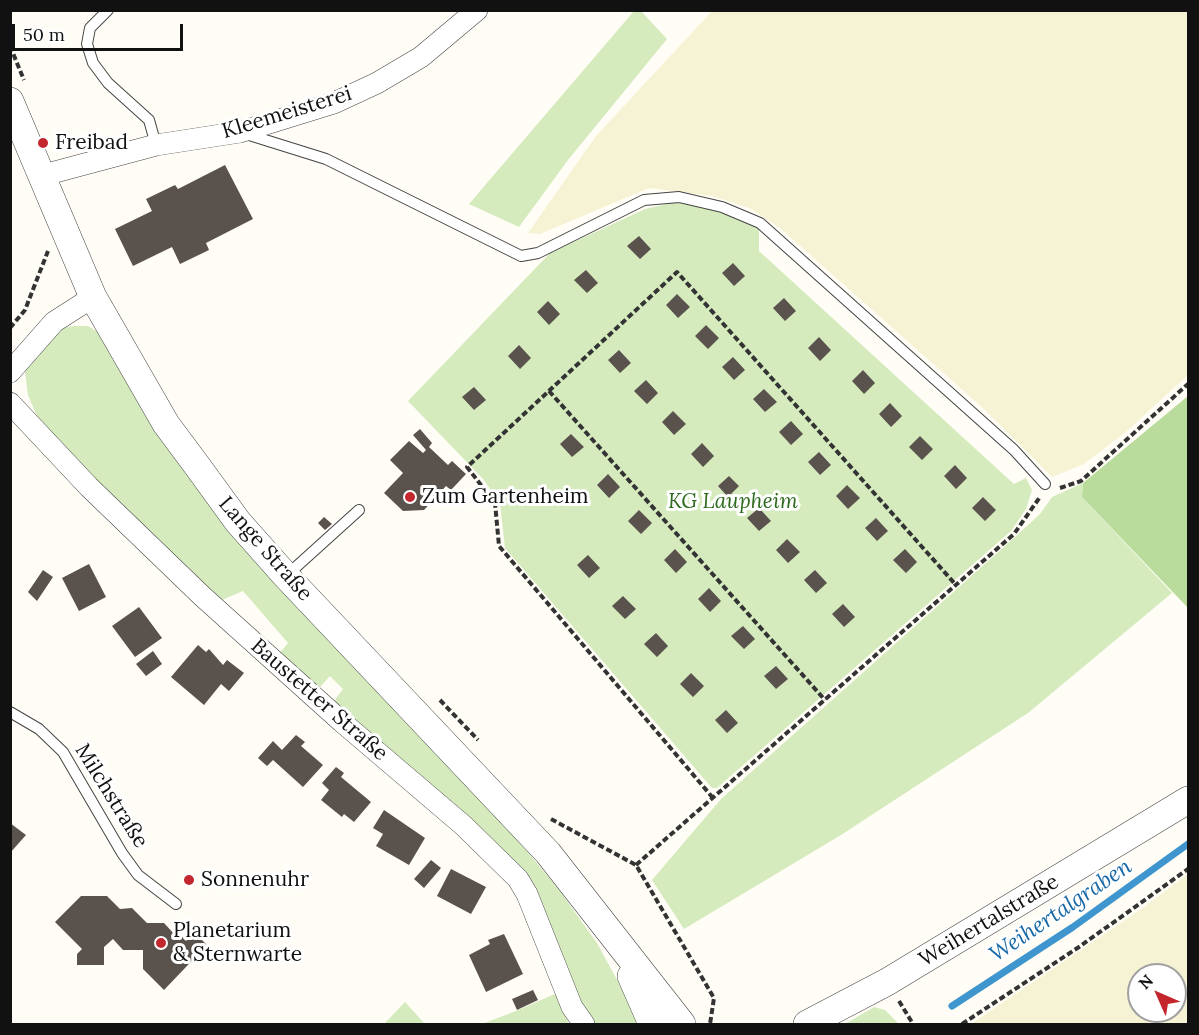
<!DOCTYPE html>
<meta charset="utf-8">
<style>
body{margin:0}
#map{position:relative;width:1199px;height:1035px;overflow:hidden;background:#fffdf5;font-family:Lora,serif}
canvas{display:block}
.frame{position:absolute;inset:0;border:12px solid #111;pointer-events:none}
.north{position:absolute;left:1127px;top:963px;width:60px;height:60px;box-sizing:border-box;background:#fff;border:2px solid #a0a0a0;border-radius:50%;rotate:315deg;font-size:16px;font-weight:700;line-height:24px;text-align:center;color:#111}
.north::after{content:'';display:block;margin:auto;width:21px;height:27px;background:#c4262e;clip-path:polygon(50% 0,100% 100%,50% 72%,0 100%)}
.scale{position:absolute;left:12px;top:24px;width:171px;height:27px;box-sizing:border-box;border:3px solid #111;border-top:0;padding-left:8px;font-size:18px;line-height:21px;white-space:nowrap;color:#111;-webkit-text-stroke:4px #fff;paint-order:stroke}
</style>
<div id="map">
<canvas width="1199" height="1035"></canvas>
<div class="frame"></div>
<div class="north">N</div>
<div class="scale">50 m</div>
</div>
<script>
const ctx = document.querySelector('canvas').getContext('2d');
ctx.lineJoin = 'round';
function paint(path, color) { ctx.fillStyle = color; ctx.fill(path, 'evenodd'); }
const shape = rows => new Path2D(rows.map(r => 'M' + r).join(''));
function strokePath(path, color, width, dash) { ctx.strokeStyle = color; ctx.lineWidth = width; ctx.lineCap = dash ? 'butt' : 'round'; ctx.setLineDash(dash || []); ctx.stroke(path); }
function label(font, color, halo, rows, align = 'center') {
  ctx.font = font + ' Lora,serif'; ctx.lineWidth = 6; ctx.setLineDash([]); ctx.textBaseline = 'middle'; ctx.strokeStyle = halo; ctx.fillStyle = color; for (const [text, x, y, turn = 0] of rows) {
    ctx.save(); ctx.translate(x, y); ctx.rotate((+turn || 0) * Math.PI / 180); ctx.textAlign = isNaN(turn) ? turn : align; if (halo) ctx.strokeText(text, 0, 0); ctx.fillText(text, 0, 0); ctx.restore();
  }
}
paint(shape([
 [712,11,1188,11,1188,375,1127,431,1084,464,1052,477,984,409,780,228,749,208,712,196,649,188,540,234,528,233,596,136],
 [1188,874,1188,1024,971,1024,1140,910],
 [1139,975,1175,975,1175,1011,1139,1011]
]), '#f6f3d4');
paint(shape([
 [634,11,641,11,667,39,568,160,519,227,469,204],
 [676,202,722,212,759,229,759,251,1014,484,1026,478,1032,490,1026,509,1011,531,717,788,712,788,505,548,500,503,483,479,408,401,550,253,645,209],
 [73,326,88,326,100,333,559,890,597,943,641,1024,593,1024,582,1012,538,905,334,701,343,689,330,676,319,688,279,654,288,643,243,591,222,600,207,591,63,447,36,414,28,395,25,372,30,357,47,338,63,328],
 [1083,483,1082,497,1172,593,1028,713,841,835,684,929,652,880,721,799,1014,538,1040,514,1052,497],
 [557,993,569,1024,482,1024,516,1011],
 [405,1002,425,1024,384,1024],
 [874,1007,885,1010,899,1024,845,1024]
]), '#d5ebbd');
paint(shape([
 [1188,396,1188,608,1082,497,1083,483]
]), '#b9dc9c');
strokePath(shape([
 [952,1006,1073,927,1188,844]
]), '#3f96cf', 7);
paint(shape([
 [225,165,253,219,206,243,209,250,180,264,172,247,133,266,115,229,152,211,146,199,175,185,178,189],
 [639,236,651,249,640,259,627,246],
 [733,263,745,276,734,286,722,273],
 [586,270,598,283,587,293,574,280],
 [677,294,690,307,678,318,666,305],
 [784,298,796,311,785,321,773,308],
 [548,301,560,314,549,325,537,312],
 [706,325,719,338,708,349,695,336],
 [819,337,831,350,820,361,808,348],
 [519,345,531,358,520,369,508,356],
 [619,350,631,363,620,373,608,360],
 [733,357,745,370,734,380,722,367],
 [863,370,875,383,864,394,852,381],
 [646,380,658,393,647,404,634,391],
 [474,387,486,400,474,410,462,397],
 [764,389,777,402,765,412,753,399],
 [890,403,902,416,891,427,879,414],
 [673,411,686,424,674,435,662,422],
 [791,421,803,434,791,445,779,432],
 [420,429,432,443,429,447,448,465,452,461,466,474,451,490,446,486,424,510,403,511,384,493,403,473,390,460,409,441,423,453,426,450,413,435],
 [571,434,584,447,572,457,560,444],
 [920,436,933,449,922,460,909,447],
 [702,443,714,456,703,467,691,454],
 [819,452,831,465,820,475,808,462],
 [955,465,967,478,956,489,944,476],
 [608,474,620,487,609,498,597,485],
 [729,476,739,486,728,497,718,486],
 [847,485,860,498,848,509,836,496],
 [983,497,996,510,985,521,972,508],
 [759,508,771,521,759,531,747,518],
 [639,510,652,523,641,534,628,521],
 [324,517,332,524,325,530,318,523],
 [876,518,888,531,877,541,865,528],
 [787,539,800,552,788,563,776,550],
 [675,549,687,562,676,573,664,560],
 [905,549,917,562,906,573,893,560],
 [588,555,600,568,589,578,577,565],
 [89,564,106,597,79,611,62,578],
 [43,570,53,577,37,601,28,592],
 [815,570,827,583,816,593,804,580],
 [709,588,721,601,710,612,698,599],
 [623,596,636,609,625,619,612,606],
 [843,604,855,617,844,627,832,614],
 [139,607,162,638,135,657,112,626],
 [743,626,755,639,744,649,731,636],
 [656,633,668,646,657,657,644,644],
 [198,645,206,652,209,649,223,665,227,660,244,673,229,691,221,684,204,705,171,677],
 [153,651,162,664,146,676,136,664],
 [776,666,788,679,776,689,764,676],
 [691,673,704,686,693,697,680,684],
 [726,710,738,723,727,733,715,720],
 [296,735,305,742,301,746,323,765,303,787,273,760,267,766,258,758,273,741,282,750],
 [336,767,344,773,341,777,371,802,354,822,344,814,342,817,321,800,329,790,322,783],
 [384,810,425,838,409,865,376,846,383,834,373,828],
 [10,823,26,835,10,853],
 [431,860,441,868,424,888,414,879],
 [451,869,486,887,471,914,437,896],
 [81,896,107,896,120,909,132,908,147,923,164,923,176,936,179,933,186,941,194,932,207,945,164,990,143,969,143,950,123,950,113,939,104,947,104,965,77,965,77,954,82,949,55,922],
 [504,934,523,974,486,992,469,955,490,944,488,940],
 [533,990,538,1000,517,1010,512,999]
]), '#5a524d');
const service = shape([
 [108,10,90,28,87,44,93,63,108,83,149,120,156,145],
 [246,134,326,159,521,256,538,253,644,200,679,197,722,207,760,223,1014,450,1045,484],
 [286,576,359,510],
 [10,712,39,729,63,752,122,853,138,875,176,904]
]);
const minor = shape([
 [40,176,156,145,240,132,334,103,377,83,421,57,477,10],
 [10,372,54,322,93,297],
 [10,403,89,487,202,596,342,722,464,826,518,879,527,894,572,1007,584,1024]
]);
const tertiary = shape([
 [10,101,93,297,166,424,198,467,238,522,286,576,548,853,682,1024],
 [631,976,652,1024],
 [807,1024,887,982,1188,800]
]);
strokePath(service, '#444', 12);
strokePath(minor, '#444', 22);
strokePath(tertiary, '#444', 28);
strokePath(shape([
 [10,46,24,80],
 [10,328,25,310,48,251],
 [549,391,825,700],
 [1060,488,1081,481,1188,384],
 [440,700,478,740],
 [713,798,499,546,495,503,467,467,677,272,956,585],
 [551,819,636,865,714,998,710,1024],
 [636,865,1014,534,1040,497],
 [899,1001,913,1024],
 [962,1024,1079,947,1188,869]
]), '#333', 4, [6, 3]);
strokePath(service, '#fff', 10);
strokePath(minor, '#fff', 21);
strokePath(tertiary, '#fff', 27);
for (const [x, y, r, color] of [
 [43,143,6,"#c4262e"],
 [410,497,6,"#c4262e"],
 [189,880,6,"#c4262e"],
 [161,943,6,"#c4262e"]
]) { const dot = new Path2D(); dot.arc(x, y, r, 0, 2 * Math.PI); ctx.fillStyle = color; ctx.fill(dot); strokePath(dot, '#fff', 2); }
label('21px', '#111', '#fff', [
 ["Kleemeisterei",287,113,-17],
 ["Lange Straße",265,549,49],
 ["Baustetter Straße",319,700,41],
 ["Milchstraße",111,796,58],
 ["Weihertalstraße",989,921,-31]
]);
label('21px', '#111', '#fff', [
 ["Freibad",55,143],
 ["Zum Gartenheim",422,497],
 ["Sonnenuhr",201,880],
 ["Planetarium",173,931],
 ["& Sternwarte",173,955]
], 'left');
label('italic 21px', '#2f6b1f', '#fff', [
 ["KG Laupheim",733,502]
]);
label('italic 22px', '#1768a6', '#fff', [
 ["Weihertalgraben",1061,911,-34]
]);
</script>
